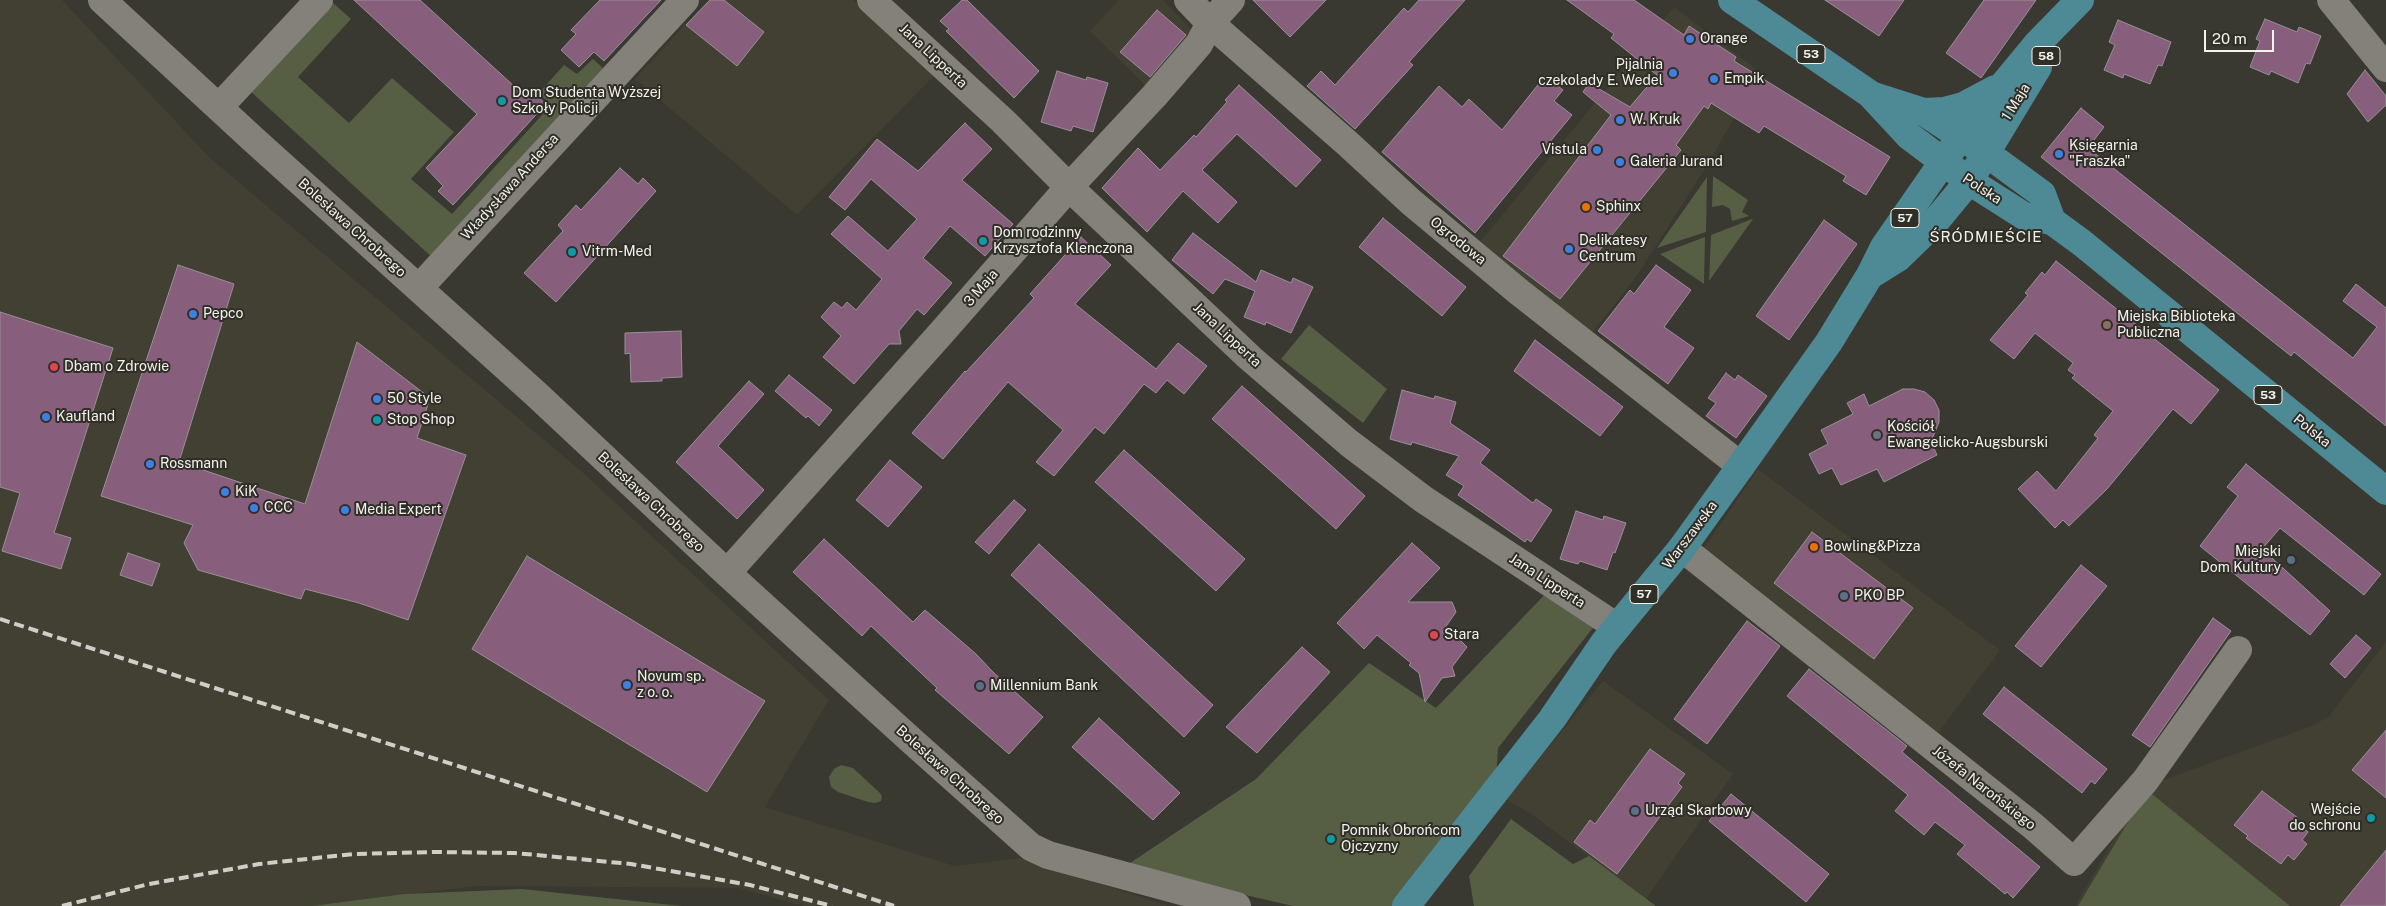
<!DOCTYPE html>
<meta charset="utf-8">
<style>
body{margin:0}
#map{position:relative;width:2386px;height:906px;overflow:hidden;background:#393831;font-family:"Public Sans",sans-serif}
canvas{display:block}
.scale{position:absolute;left:2204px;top:30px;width:70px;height:22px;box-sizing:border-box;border:2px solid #f3f2ed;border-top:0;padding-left:6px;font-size:15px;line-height:18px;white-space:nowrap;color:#f3f2ed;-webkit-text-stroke:4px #2f2e27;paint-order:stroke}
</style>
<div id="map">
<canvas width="2386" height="906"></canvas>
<div class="scale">20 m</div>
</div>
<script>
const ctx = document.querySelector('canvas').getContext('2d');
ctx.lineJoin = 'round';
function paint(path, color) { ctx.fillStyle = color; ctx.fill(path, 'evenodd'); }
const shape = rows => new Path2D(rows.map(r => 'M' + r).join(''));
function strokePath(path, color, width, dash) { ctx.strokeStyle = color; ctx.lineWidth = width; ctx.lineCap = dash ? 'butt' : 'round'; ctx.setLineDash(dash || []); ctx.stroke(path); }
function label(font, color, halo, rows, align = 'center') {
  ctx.font = font + ' "Public Sans",sans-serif'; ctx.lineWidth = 4; ctx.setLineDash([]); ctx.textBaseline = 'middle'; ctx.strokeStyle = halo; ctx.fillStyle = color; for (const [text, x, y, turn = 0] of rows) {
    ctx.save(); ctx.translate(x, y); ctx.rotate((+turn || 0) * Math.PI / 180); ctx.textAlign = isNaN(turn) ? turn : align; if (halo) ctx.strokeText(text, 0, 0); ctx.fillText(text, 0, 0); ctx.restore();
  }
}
paint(shape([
 [0,0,62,0,210,158,581,471,829,700,765,807,955,866,1019,858,1169,906,803,906,739,888,478,886,312,906,0,906],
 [708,0,853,0,935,75,797,215,635,79],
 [1119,0,1163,0,1196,34,1155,95,1090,31],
 [1674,7,1760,72,1708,164,1636,277,1592,333,1479,243],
 [1758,469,2000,650,1936,736,1700,554],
 [2386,642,2386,906,2075,906,2144,787,2309,727,2328,717],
 [1603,681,1733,774,1646,899,1531,814,1506,799]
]), '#424032');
paint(shape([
 [331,1,351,19,298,77,349,123,392,78,454,132,411,179,452,214,551,105,539,93,564,65,577,74,593,59,603,68,435,260,249,90],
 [1713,176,1748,200,1742,212,1749,216,1732,221,1730,209,1723,205,1712,207],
 [1707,177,1706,232,1657,248],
 [1752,219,1753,219,1709,281,1711,235],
 [1705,237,1704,284,1660,254],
 [1309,325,1387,389,1363,423,1281,359],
 [1551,588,1596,624,1498,748,1495,794,1392,906,1293,906,1124,867,1256,779,1369,663,1436,708],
 [841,765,853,768,880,793,882,796,881,801,875,803,868,802,838,792,831,787,829,777,834,769],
 [2147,790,2290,906,2078,906],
 [1511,819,1573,864,1589,856,1656,906,1474,906,1469,876],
 [522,889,682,906,312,906,405,894]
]), '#565e44');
const building = shape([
 [354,0,420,0,526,97,531,91,546,104,453,205,438,191,443,186,426,168,477,114,354,0],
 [600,0,661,0,604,61,594,52,579,67,561,50,576,34,571,30,600,0],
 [710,0,724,0,764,32,737,66,686,25,710,0],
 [962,0,967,0,1039,71,1014,98,946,31,949,29,940,21,962,0],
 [1253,0,1326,0,1290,37,1253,0],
 [1419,0,1465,0,1409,62,1413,65,1355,129,1307,86,1321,71,1335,85,1404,8,1408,12,1419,0],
 [1567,0,1634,0,1684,35,1689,26,1736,57,1734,61,1890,157,1866,195,1843,181,1846,176,1764,126,1759,133,1711,103,1708,109,1704,106,1676,145,1681,150,1560,299,1503,256,1611,115,1583,92,1589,83,1630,107,1657,75,1611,38,1614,34,1567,0],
 [1825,0,1904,0,1879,36,1825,0],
 [1984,0,2036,0,1981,78,1946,53,1984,0],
 [1157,10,1186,35,1150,77,1120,52,1157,10],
 [2265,19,2297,32,2299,27,2321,36,2310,64,2306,63,2298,83,2271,71,2269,75,2250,67,2260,41,2256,39,2265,19],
 [2118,20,2171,42,2162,66,2158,65,2150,84,2124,74,2123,78,2104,70,2115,45,2109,42,2118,20],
 [2365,70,2386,96,2386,105,2368,122,2347,94,2365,70],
 [1057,71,1086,80,1087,77,1108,83,1093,132,1073,126,1071,131,1041,122,1057,71],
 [1545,76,1563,90,1554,101,1572,115,1475,233,1382,152,1439,86,1462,107,1469,99,1502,130,1545,76],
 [1239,85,1321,160,1296,187,1237,134,1202,170,1237,202,1218,223,1183,191,1147,232,1102,188,1138,148,1160,170,1194,135,1196,137,1227,102,1225,100,1239,85],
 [2081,108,2104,127,2088,148,2353,358,2377,327,2343,301,2356,284,2386,308,2386,426,2294,352,2291,356,2041,157,2081,108],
 [965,123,992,149,962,180,1013,224,985,256,950,226,923,258,952,283,924,315,917,309,899,331,901,344,889,344,854,384,823,357,841,336,821,317,834,302,842,308,847,302,856,310,882,279,831,234,848,216,888,251,917,219,871,179,845,210,829,197,877,139,918,171,965,123],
 [620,168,638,184,643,178,656,191,556,302,524,273,563,231,558,225,576,205,581,210,620,168],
 [1383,218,1466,287,1442,316,1359,247,1383,218],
 [1824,220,1857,244,1789,340,1756,316,1824,220],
 [1193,233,1256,282,1261,270,1291,283,1293,278,1313,287,1291,333,1266,322,1265,325,1244,317,1255,291,1225,279,1213,294,1172,260,1193,233],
 [1081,237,1111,265,1075,304,1156,369,1178,343,1207,366,1184,394,1167,380,1156,393,1144,384,1104,434,1095,427,1054,476,1036,462,1063,430,1008,382,943,459,912,433,965,371,966,372,1034,298,1030,294,1081,237],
 [2056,261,2219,390,2191,424,2173,409,2107,489,2069,526,2063,520,2055,528,2018,489,2037,471,2056,491,2098,438,2094,435,2113,411,2072,378,2075,375,2068,370,2073,363,2035,333,2014,359,1990,340,2028,295,2025,293,2042,272,2045,275,2056,261],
 [178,265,234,284,179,462,305,504,357,342,430,398,417,438,466,455,408,620,359,603,305,589,301,599,198,570,184,543,193,525,101,496,178,265],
 [1656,265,1691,290,1664,327,1694,348,1668,384,1598,331,1630,290,1634,294,1656,265],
 [0,312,113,348,54,533,71,538,61,569,2,551,20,493,0,487,0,312],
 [681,331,682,377,662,378,662,381,631,382,630,353,625,354,625,333,681,331],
 [1535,340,1623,407,1600,436,1514,371,1535,340],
 [1726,373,1735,380,1738,375,1767,396,1736,438,1706,416,1716,403,1708,398,1726,373],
 [789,375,832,410,819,426,808,416,806,418,775,391,789,375],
 [749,381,764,394,718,446,764,490,737,519,676,462,749,381],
 [1242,386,1365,496,1336,529,1212,419,1242,386],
 [1903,389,1914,389,1925,392,1934,400,1939,410,1939,422,1931,442,1937,455,1884,482,1877,469,1841,485,1832,468,1819,474,1809,454,1828,444,1821,430,1853,414,1847,403,1864,394,1869,406,1903,389],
 [1402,390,1434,399,1435,396,1456,402,1450,423,1490,450,1480,463,1533,503,1536,499,1552,510,1531,542,1527,539,1525,542,1458,495,1464,486,1446,475,1459,456,1412,442,1411,445,1390,439,1402,390],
 [1124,450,1245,559,1216,591,1095,482,1124,450],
 [890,460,922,487,888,527,856,500,890,460],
 [2246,464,2381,574,2364,595,2280,528,2262,549,2330,611,2310,635,2200,546,2238,496,2227,487,2246,464],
 [1014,500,1026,510,989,554,975,542,1014,500],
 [1576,511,1603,520,1604,516,1626,523,1615,553,1613,552,1607,570,1580,561,1578,564,1560,559,1576,511],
 [1812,532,1913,608,1874,659,1774,583,1812,532],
 [824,539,913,622,925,610,976,654,993,672,1043,717,1009,754,935,690,937,688,871,626,862,636,793,572,824,539],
 [1412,543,1440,568,1408,602,1452,602,1456,612,1442,632,1459,639,1467,647,1452,667,1455,676,1442,678,1425,702,1419,673,1409,665,1411,663,1377,635,1364,649,1337,623,1412,543],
 [1039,544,1213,705,1184,737,1011,575,1039,544],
 [128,553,160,564,152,586,120,575,128,553],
 [527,556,765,701,707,792,472,649,527,556],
 [2081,565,2107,586,2041,667,2015,646,2081,565],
 [2213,618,2231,631,2150,747,2132,735,2213,618],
 [1747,621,1780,646,1707,744,1674,719,1747,621],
 [2356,635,2371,648,2345,678,2330,664,2356,635],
 [1302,647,1330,672,1257,753,1226,727,1302,647],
 [1809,669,1907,746,1902,752,2040,867,2013,898,2007,892,2005,894,1957,854,1965,845,1935,822,1924,835,1895,811,1908,795,1787,696,1809,669],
 [2004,687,2107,769,2095,784,2091,781,2082,793,1983,714,2004,687],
 [1099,718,1180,793,1153,820,1072,747,1099,718],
 [2386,730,2386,798,2352,770,2386,730],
 [1650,749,1685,774,1678,783,1682,787,1617,874,1574,842,1590,820,1595,824,1650,749],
 [2262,791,2298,818,2295,821,2308,832,2302,840,2307,844,2294,860,2288,855,2281,864,2246,838,2248,836,2234,825,2262,791],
 [1731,794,1829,874,1806,902,1709,821,1731,794],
 [2386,850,2386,906,2340,906,2386,850]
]);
paint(building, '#885e7d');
strokePath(building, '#989196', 1);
strokePath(shape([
 [102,0,255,141,536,394,727,573,913,742,1031,847,1048,855,1237,906],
 [871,0,1003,121,1069,187,1250,358,1349,443,1423,499,1617,627],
 [1188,0,1210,23,1347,143,1411,202,1519,292,1741,466],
 [2331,0,2386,68],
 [219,107,319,0],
 [419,288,685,0],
 [1682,548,2033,826,2074,862,2145,781,2238,650],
 [727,573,943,331,1069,187,1155,95,1199,44,1210,23,1231,0]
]), '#838179', 28);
strokePath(shape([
 [1732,0,1870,94,1909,136,1969,181,2024,216,2052,221,2082,243,2386,491],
 [1874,96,1924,112,1986,153,2042,194,2052,221],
 [1924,112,1944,111,1963,106,1995,89],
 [1874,273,1898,258,1935,222,1969,181,2038,67],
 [1406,906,1552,719,1604,643,1682,548,1741,466,1829,342,1870,275,1884,247,1961,136,2038,43,2080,0]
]), '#4e8996', 28);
strokePath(shape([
 [0,619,894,906],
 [62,906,149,884,259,864,354,854,435,852,515,853,631,864,750,885,832,906]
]), '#cfcec9', 4, [10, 5]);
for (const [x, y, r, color] of [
 [1690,39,5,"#3f7fe0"],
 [1673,73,5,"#3f7fe0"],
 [1714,79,5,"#3f7fe0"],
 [502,101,5,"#0f9aa8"],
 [1620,120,5,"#3f7fe0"],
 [1597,150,5,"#3f7fe0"],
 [2059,154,5,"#3f7fe0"],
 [1620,162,5,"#3f7fe0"],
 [1586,207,5,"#e8710a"],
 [983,241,5,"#0f9aa8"],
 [1569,249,5,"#3f7fe0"],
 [572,252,5,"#0f9aa8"],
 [193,314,5,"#3f7fe0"],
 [2107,325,5,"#8d6e63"],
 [54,367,5,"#e0444e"],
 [377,399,5,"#3f7fe0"],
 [46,417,5,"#3f7fe0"],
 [377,420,5,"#0f9aa8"],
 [1877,435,5,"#6b7280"],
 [150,464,5,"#3f7fe0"],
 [225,492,5,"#3f7fe0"],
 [254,508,5,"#3f7fe0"],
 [345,510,5,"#3f7fe0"],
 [1814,547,5,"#e8710a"],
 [2291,560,5,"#5c6f8a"],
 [1844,596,5,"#5c6f8a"],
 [1434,635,5,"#e0444e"],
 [627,685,5,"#3f7fe0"],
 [980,686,5,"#5c6f8a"],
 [1635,811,5,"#5c6f8a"],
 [2371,818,5,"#0f9aa8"],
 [1331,839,5,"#0f9aa8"]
]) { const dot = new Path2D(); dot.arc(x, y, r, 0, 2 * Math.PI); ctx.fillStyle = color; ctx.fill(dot); strokePath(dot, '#2f2e27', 2); }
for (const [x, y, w] of [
 [1811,54,28],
 [2046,56,28],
 [1905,218,28],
 [2268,395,28],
 [1644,594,28]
]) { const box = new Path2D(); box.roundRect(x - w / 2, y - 9.5, w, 19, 4); ctx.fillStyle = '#2f2e27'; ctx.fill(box); strokePath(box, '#f3f2ed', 1); }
label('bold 12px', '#f3f2ed', null, [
 ["53",1811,54],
 ["58",2046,56],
 ["57",1905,218],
 ["53",2268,395],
 ["57",1644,594]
]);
label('14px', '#f3f2ed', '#2f2e27', [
 ["Orange",1700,39],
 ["Pijalnia",1663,65,"right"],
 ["czekolady E. Wedel",1663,81,"right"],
 ["Empik",1724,79],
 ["Dom Studenta Wyższej",512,93],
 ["Szkoły Policji",512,109],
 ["W. Kruk",1630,120],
 ["Księgarnia",2069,146],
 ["\"Fraszka\"",2069,162],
 ["Vistula",1587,150,"right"],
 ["Galeria Jurand",1630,162],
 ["Sphinx",1596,207],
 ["Dom rodzinny",993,233],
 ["Krzysztofa Klenczona",993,249],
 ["Delikatesy",1579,241],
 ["Centrum",1579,257],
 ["Vitrm-Med",582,252],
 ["Pepco",203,314],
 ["Miejska Biblioteka",2117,317],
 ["Publiczna",2117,333],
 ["Dbam o Zdrowie",64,367],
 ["50 Style",387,399],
 ["Kaufland",56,417],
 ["Stop Shop",387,420],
 ["Kościół",1887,427],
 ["Ewangelicko-Augsburski",1887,443],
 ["Rossmann",160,464],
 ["KiK",235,492],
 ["CCC",264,508],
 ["Media Expert",355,510],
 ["Bowling&Pizza",1824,547],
 ["Miejski",2281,552,"right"],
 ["Dom Kultury",2281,568,"right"],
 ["PKO BP",1854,596],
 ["Stara",1444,635],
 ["Novum sp.",637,677],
 ["z o. o.",637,693],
 ["Millennium Bank",990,686],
 ["Wejście",2361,810,"right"],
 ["do schronu",2361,826,"right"],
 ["Urząd Skarbowy",1645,811],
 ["Pomnik Obrońcom",1341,831],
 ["Ojczyzny",1341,847]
], 'left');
label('14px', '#f3f2ed', '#2f2e27', [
 ["Jana Lipperta",933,56,43],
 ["1 Maja",2016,102,-58],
 ["Władysława Andersa",510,187,-48],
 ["Polska",1982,189,33],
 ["Bolesława Chrobrego",352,228,42],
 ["Ogrodowa",1458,241,39],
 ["3 Maja",981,288,-49],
 ["Jana Lipperta",1227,335,43],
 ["Polska",2312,431,39],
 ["Bolesława Chrobrego",651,502,43],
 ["Warszawska",1690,535,-53],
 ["Jana Lipperta",1547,581,33],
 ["Bolesława Chrobrego",950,775,42],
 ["Józefa Narońskiego",1984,788,38]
]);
ctx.letterSpacing = '1px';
label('15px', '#f3f2ed', '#2f2e27', [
 ["ŚRÓDMIEŚCIE",1986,237]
]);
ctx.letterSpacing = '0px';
</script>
